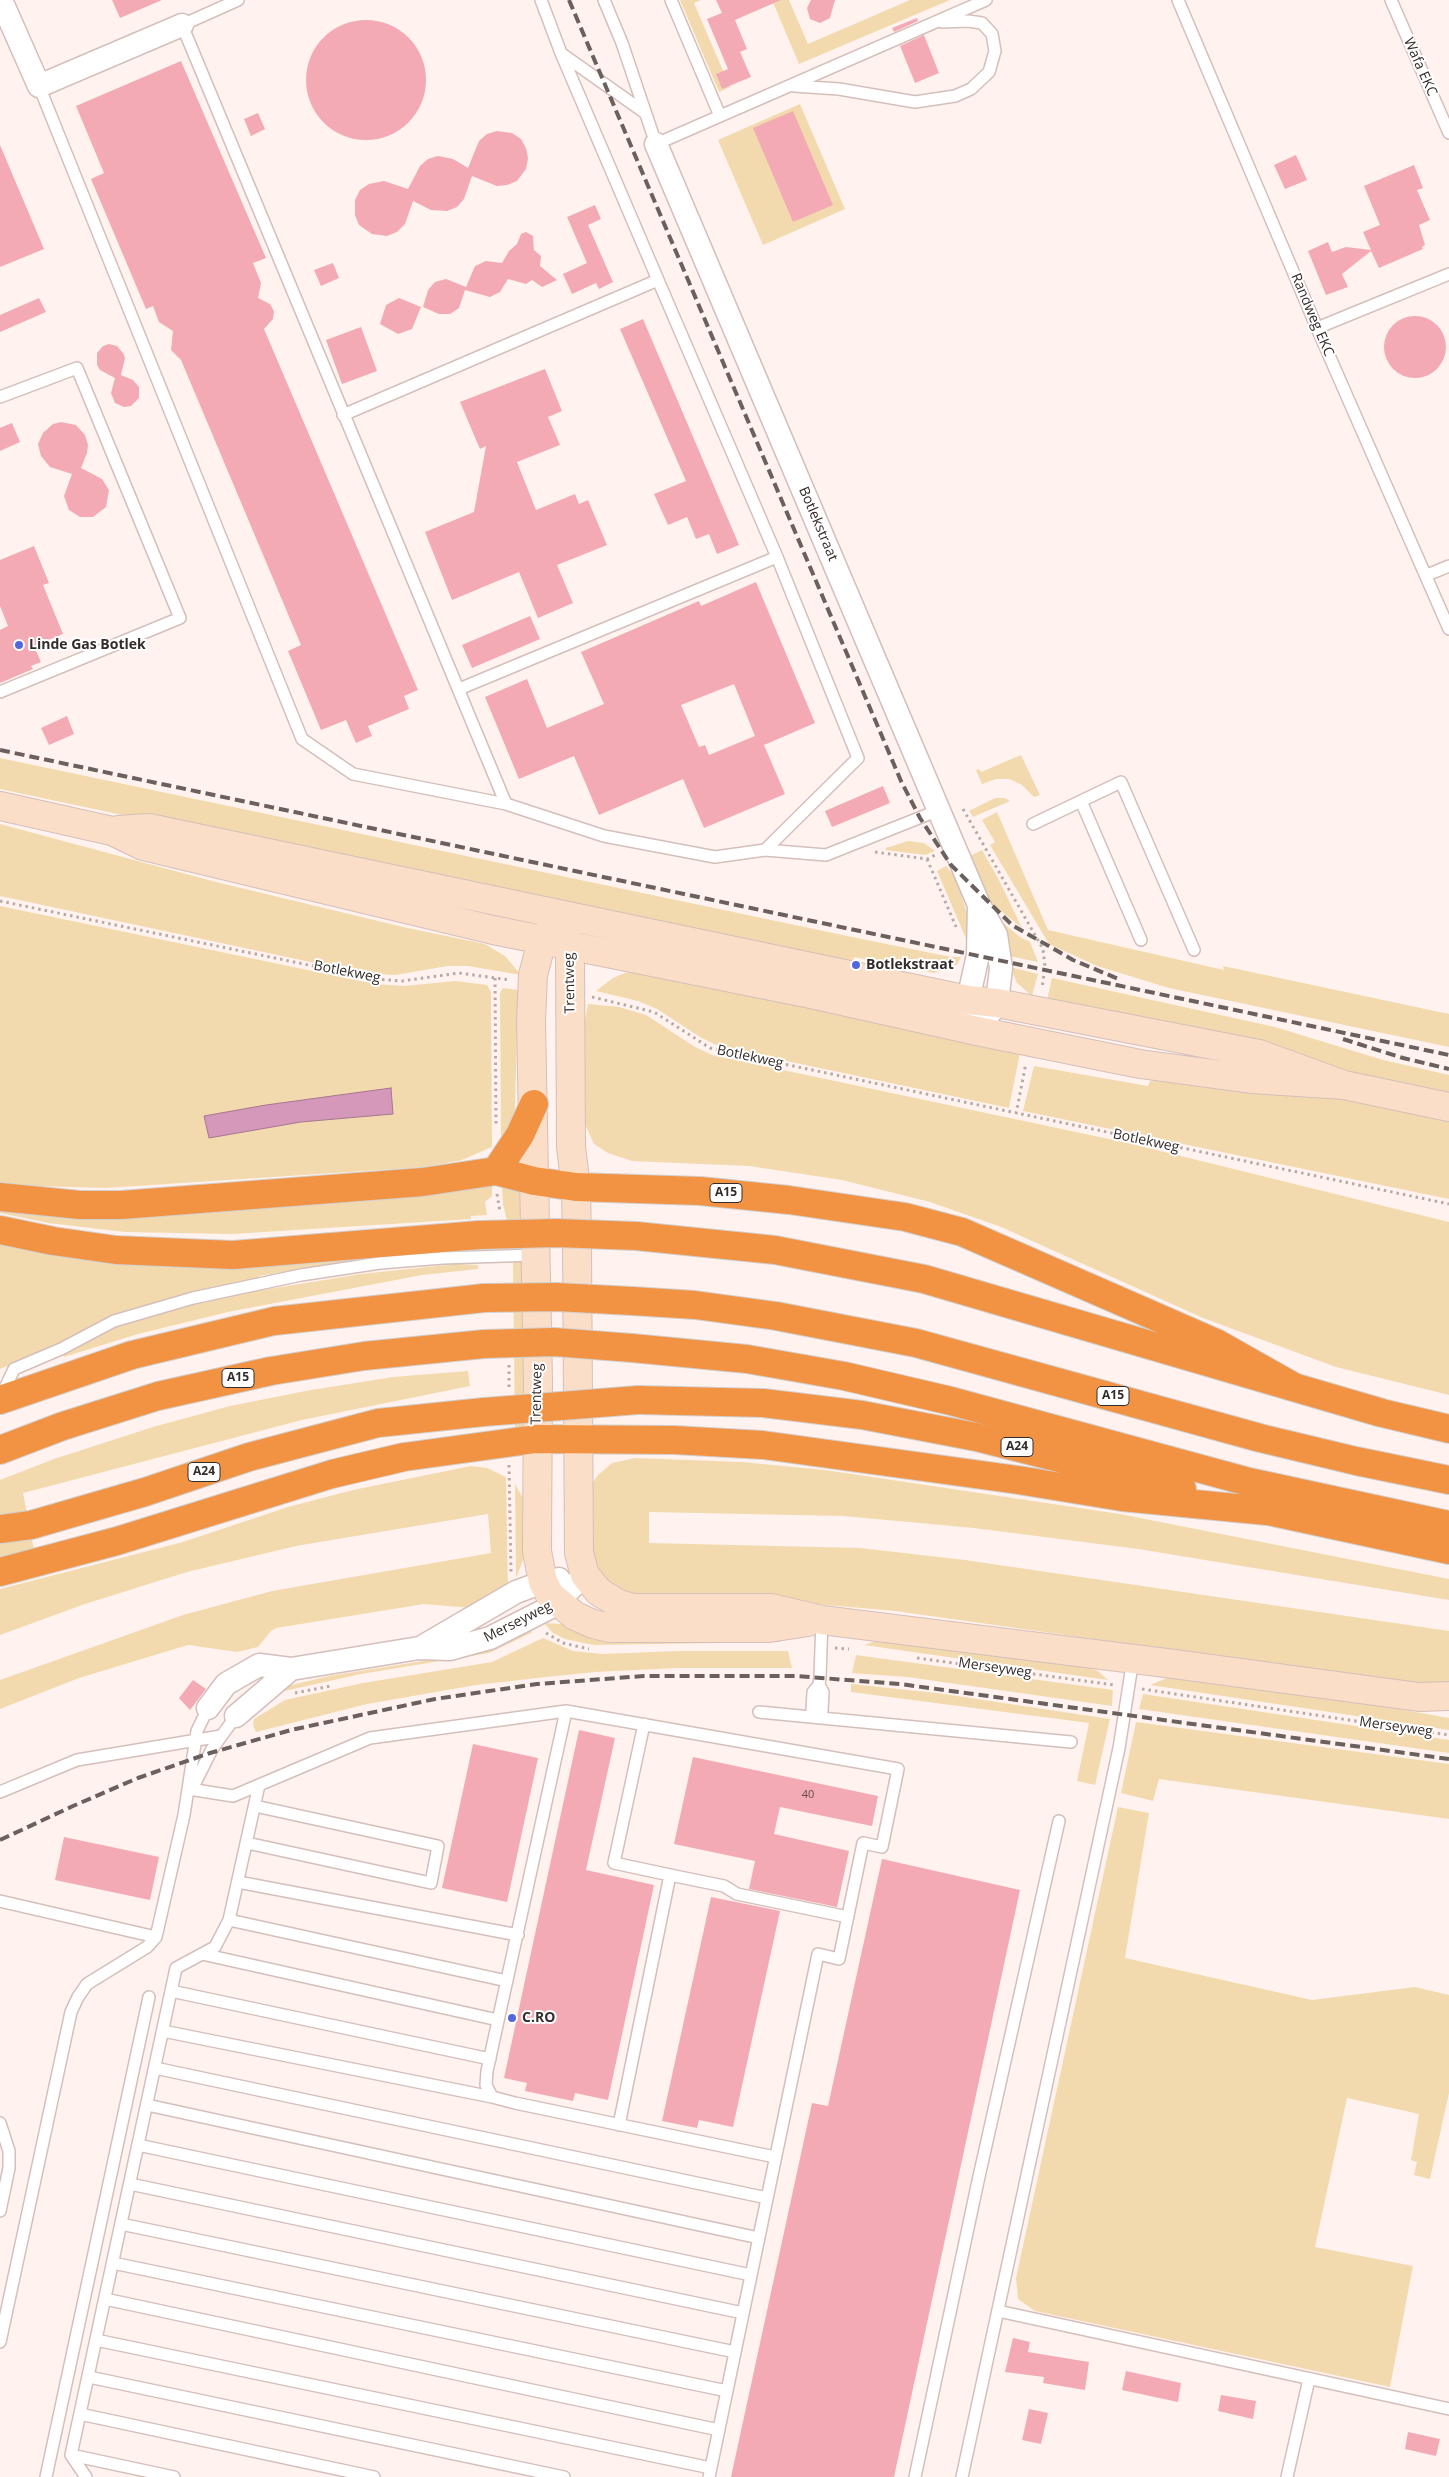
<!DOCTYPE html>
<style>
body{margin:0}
canvas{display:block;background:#fff2ef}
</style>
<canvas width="1449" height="2477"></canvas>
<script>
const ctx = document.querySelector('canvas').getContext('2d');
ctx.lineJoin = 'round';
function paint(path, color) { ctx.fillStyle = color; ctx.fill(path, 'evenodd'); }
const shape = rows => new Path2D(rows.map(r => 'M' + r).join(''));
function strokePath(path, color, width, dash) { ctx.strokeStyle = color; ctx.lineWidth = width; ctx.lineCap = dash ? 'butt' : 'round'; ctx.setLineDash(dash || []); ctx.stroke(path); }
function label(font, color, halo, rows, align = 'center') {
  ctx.font = font + ' "Open Sans",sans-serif'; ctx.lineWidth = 4; ctx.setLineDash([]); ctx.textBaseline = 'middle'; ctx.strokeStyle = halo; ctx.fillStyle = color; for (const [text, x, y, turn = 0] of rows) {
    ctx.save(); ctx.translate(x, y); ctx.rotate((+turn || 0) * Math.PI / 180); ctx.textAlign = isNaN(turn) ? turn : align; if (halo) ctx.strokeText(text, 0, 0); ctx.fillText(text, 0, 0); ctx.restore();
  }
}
paint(shape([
 [680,0,701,0,694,3,730,87,719,92],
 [772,0,789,0,808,44,910,0,950,0,799,64],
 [800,104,845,209,763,245,718,140],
 [1021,755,1040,795,1034,797,1022,785,1009,779,996,779,982,784,976,770,979,769,981,772],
 [0,758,852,937,951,957,961,957,957,965,934,973,854,957,853,962,511,898,0,789],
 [995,798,1005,798,1010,801,973,817,969,811],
 [997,812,1048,930,1224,970,1223,966,1449,1014,1449,1047,1169,988,1097,966,1049,944,990,845,995,842,982,820],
 [0,824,216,882,403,927,485,944,505,956,521,975,468,966,448,966,395,975,362,973,0,896],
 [908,841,924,843,935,851,925,855,885,850,886,848],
 [982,850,999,880,1022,928,991,903,970,856],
 [946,866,956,878,972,929,970,948,937,871],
 [0,906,375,984,404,986,455,981,487,985,491,992,492,1147,462,1160,425,1167,106,1188,32,1186,0,1182],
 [391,1089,393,1114,301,1122,209,1138,204,1117,266,1105],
 [997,918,1020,937,1030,942,1038,962,1009,956],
 [1010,967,1038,974,1032,996,1017,983],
 [636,971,1021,1048,1009,1108,720,1047,700,1037,657,1009,638,1001,596,991,613,978,625,973],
 [1052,978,1275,1027,1383,1060,1449,1075,1449,1095,1343,1073,1047,1000],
 [503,988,526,991,526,1004,517,1034,515,1108,510,1126,501,1139,500,993],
 [588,1004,619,1007,646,1015,695,1047,712,1055,1128,1143,1449,1222,1449,1395,1336,1367,1203,1318,1001,1227,930,1202,842,1180,749,1166,632,1161,608,1153,594,1144,584,1122,583,1030],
 [1034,1066,1148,1086,1150,1081,1186,1080,1370,1103,1449,1120,1449,1199,1023,1111],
 [478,1186,492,1186,492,1196,485,1202,487,1215,471,1216,471,1219,232,1234,125,1232,48,1223,0,1213,0,1207],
 [502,1187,525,1192,528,1245,512,1241,503,1204],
 [0,1239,471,1246,471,1250,407,1255,307,1268,259,1276,259,1278,178,1296,108,1318,62,1343,0,1369],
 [513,1262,528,1262,528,1428,515,1433],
 [456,1264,478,1265,478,1269,422,1275,228,1312,138,1334,64,1357,63,1354,119,1325,220,1297,361,1274],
 [468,1371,470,1386,302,1420,23,1493,34,1550,0,1559,0,1480,54,1459,153,1427,230,1406,311,1390,393,1377],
 [635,1458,741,1462,825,1470,1120,1514,1449,1579,1449,1600,1138,1549,974,1528,843,1516,649,1512,649,1543,860,1548,965,1560,1449,1631,1449,1689,895,1611,815,1604,621,1595,596,1571,591,1562,592,1484,598,1475,612,1463],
 [471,1466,487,1468,506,1477,508,1588,472,1608,424,1604,276,1628,271,1631,258,1647,237,1652,188,1645,79,1678,0,1709,0,1680,183,1615,272,1591,491,1553,488,1514,296,1546,187,1572,85,1604,0,1635,0,1589,183,1542,288,1507,353,1490],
 [515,1484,524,1500,528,1548,516,1578],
 [544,1623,777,1637,781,1642,593,1645,565,1639,553,1633],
 [532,1628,531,1633,489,1653,361,1674,280,1692,292,1685,329,1676,442,1658],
 [543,1638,573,1651,602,1654,679,1651,788,1651,792,1668,678,1668,595,1672,537,1678,476,1685,367,1704,256,1732,253,1725,254,1719,285,1700,363,1683,492,1662],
 [882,1639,1089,1668,1098,1671,1108,1680,864,1645],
 [856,1655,1113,1690,1112,1706,907,1677,852,1673],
 [1167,1678,1332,1697,1449,1718,1449,1730,1150,1685],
 [851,1684,937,1693,1110,1719,1095,1785,1077,1781,1089,1723,851,1692],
 [1143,1694,1449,1740,1449,1753,1139,1709],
 [1136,1722,1449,1764,1449,1819,1159,1779,1153,1801,1121,1793],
 [1118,1807,1149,1813,1125,1958,1312,2000,1415,1987,1449,1995,1449,2093,1430,2179,1414,2175,1417,2162,1411,2160,1419,2114,1347,2098,1315,2247,1413,2266,1390,2387,1035,2311,1018,2299,1016,2278]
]), '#f3daae');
const water = shape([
 [391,1088,393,1114,301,1122,209,1138,204,1116,266,1105,391,1088]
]);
paint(water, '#d597ba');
strokePath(water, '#a5778f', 1);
paint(shape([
 [112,0,162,0,120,18],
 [716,0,781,0,735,20,747,49,740,52,751,77,722,89,716,74,728,69,707,19,722,13],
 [811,0,835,0,830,18,820,23,810,19,807,8],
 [917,18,918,21,894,32,892,28],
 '306 80a60 60 0 1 1 120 0a60 60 0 1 1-120 0Z',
 [924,35,939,73,915,83,900,46],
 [181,61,266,258,253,263,261,283,258,298,270,304,274,311,273,319,264,329,418,690,404,696,409,709,368,726,372,736,356,743,346,720,321,730,288,651,301,645,181,360,171,350,173,331,159,322,153,306,146,309,91,179,104,173,76,106],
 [793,111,833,205,793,222,753,128],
 [258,113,265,129,251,136,244,119],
 [497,131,512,133,521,139,526,148,528,158,526,169,517,181,507,185,497,186,472,176,464,199,457,207,447,211,431,210,413,201,405,224,397,232,387,236,372,234,359,225,355,215,355,200,360,190,369,184,384,181,408,189,420,166,428,159,438,156,453,159,468,168,479,141,487,134],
 [0,145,44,249,0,267],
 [1296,155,1307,180,1285,189,1274,165],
 [1414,165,1423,188,1417,190,1430,220,1419,225,1425,245,1422,247,1423,249,1379,268,1371,251,1342,274,1348,287,1326,295,1308,251,1328,242,1332,252,1346,247,1371,250,1363,232,1380,225,1364,186],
 [595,205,601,219,588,225,613,282,599,289,596,283,572,294,563,274,587,263,567,217],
 [526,232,533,236,534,250,541,256,540,266,557,280,542,287,532,280,526,284,508,279,500,292,490,297,465,290,459,308,450,314,439,314,423,307,428,290,435,282,446,279,466,287,475,266,486,261,502,263,509,251,517,244,521,234],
 [333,263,339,278,321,286,314,270],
 [39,298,46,312,0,332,0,315],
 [399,298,421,307,412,329,398,334,380,324,386,305],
 '1384 347a31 31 0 1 1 62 0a31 31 0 1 1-62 0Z',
 [643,319,739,545,717,554,709,534,696,539,687,517,668,525,654,494,686,481,620,329],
 [361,327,377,371,342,384,326,340],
 [109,344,117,346,123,353,125,358,121,375,133,380,139,387,139,398,131,406,124,407,115,403,111,393,115,378,100,370,97,365,97,353,103,346],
 [545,369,562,411,548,417,560,445,517,462,536,510,575,494,579,504,588,500,607,545,557,565,573,603,538,618,519,572,452,600,425,532,474,512,486,446,480,449,460,402],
 [61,422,76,425,85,435,88,445,87,453,81,468,102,479,109,490,106,507,93,517,80,517,69,510,64,496,72,474,50,467,41,456,38,444,43,433,53,424],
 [12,423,20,442,0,451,0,428],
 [34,546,49,583,43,585,63,634,34,646,41,662,31,666,33,669,0,683,0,630,8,626,0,606,0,560],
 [756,582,815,723,764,745,785,794,704,828,683,779,599,815,574,756,519,779,485,697,527,679,547,728,604,704,581,652,699,601,701,606],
 [734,684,755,736,709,755,705,745,699,747,681,705],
 [530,616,540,639,472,668,462,645],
 [67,716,74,734,49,745,41,728],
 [883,786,890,803,832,827,825,811],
 [193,1680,206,1689,190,1710,179,1698],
 [579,1730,615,1738,586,1870,654,1885,608,2100,575,2093,573,2101,525,2091,527,2083,504,2078],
 [473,1744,538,1758,507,1902,442,1888],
 [693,1757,878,1796,872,1826,780,1807,774,1834,849,1851,837,1907,749,1889,755,1861,674,1844],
 [64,1837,159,1857,150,1900,55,1880],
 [882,1859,1020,1890,894,2477,731,2477,812,2103,828,2106],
 [711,1897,780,1911,733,2127,699,2120,697,2128,662,2121],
 [1013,2338,1030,2342,1028,2352,1089,2362,1085,2390,1043,2383,1044,2377,1005,2372],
 [1126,2371,1181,2383,1178,2402,1122,2390],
 [1221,2395,1256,2401,1253,2419,1218,2411],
 [1029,2409,1048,2413,1041,2444,1022,2440],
 [1408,2432,1440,2439,1436,2456,1405,2449]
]), '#f3aab5');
const lane = shape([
 [238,0,182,25,506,804],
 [604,0,622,43,656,144,986,0],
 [671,0,720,116],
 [1178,0,1317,328,1449,629],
 [1391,0,1449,133],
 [562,54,644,112],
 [39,86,302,739,353,774,506,804,604,836,715,857,765,850,826,855,939,810],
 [794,86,839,89,915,102,955,96,971,89,989,72,995,51,992,34,982,23,968,21,942,22],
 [658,280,777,557],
 [1317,328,1449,274],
 [0,397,77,368,180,618,0,692],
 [343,415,658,280,561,53,541,0],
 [1427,575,1449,566],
 [459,689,777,557,858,758,765,850],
 [1081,801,1141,940],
 [1033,824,1121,782,1194,950],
 [1,1397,14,1369,61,1349,114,1321,193,1298,301,1275,380,1263,443,1258,535,1255],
 [819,1685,823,1692,822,1711,815,1716,812,1710,813,1692,819,1685,820,1677,822,1620],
 [566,1711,487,2071,486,2085,492,2097,515,2103,775,2157],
 [759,1712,1071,1742],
 [193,1787,212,1749,236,1716],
 [189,1789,233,1796,370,1738,566,1711,898,1769,882,1847,863,1843,839,1959,818,1954,709,2477],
 [0,1792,77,1760,221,1736],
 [247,1843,431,1883,438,1846,255,1806],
 [670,1875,724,1886,737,1894,848,1917],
 [238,1882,518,1935],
 [0,1901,156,1937],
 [229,1920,507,1981],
 [202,1954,498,2020],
 [171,1991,490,2059],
 [163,2031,492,2097],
 [155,2068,767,2198],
 [147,2105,759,2238],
 [0,2123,9,2151,9,2168,0,2211],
 [619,2125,670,1875,614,1863,644,1724],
 [138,2145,751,2275],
 [130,2184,743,2313],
 [121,2224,735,2352],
 [113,2263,727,2391],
 [105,2299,719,2430],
 [998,2311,1449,2409],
 [96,2340,711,2468],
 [0,2342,71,2012,78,1997,87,1984,147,1947,156,1937,184,1815,197,1731,208,1708],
 [89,2377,564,2477],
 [80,2414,374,2477],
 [71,2455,174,2477],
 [46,2477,149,1997],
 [86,2477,71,2455,176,1968,215,1947,229,1920,259,1785],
 [915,2477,978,2181,1059,1821],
 [962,2477,1119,1748,1133,1659],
 [1287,2477,1309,2379]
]);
const street = shape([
 [1,0,39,86,182,25],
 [656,144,979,905,996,935,1001,968,997,1003,977,1031],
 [973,1015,968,1000,978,955,979,906],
 [420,1648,516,1592,543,1582,559,1579],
 [208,1708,226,1684,259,1665,291,1669,419,1648,450,1649,490,1638,551,1607,585,1575],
 [236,1716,291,1669]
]);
const secondary = shape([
 [0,806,112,831,143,846,493,930,811,994,977,1031,1140,1064,1251,1079,1344,1085],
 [118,830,149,828,968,1000,997,1003,1259,1054,1344,1085,1449,1107],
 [562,916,570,953,571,1147,576,1187,577,1244,579,1553,585,1575,599,1592,619,1604,633,1608,771,1608,822,1620,1174,1664,1419,1697,1449,1696],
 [553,927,542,941,533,975,531,1021,538,1382,537,1551,543,1582,550,1595,575,1616,593,1624,610,1628,769,1628,808,1622]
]);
const highway = shape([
 [496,1171,520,1135,534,1104],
 [0,1197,80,1205,121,1205,423,1182,496,1171,534,1181,576,1187,700,1191,789,1200,905,1217,962,1232,1216,1343,1294,1387],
 [0,1230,53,1241,116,1250,233,1255,479,1235],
 [636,1236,775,1250,924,1279,1382,1413,1449,1429],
 [632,1301,695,1305,776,1316,916,1343,1260,1438,1356,1461,1449,1480],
 [632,1348,747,1359,844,1376,951,1401,1249,1482,1449,1525],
 [0,1400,132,1355,274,1321,484,1298],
 [638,1400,763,1403,862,1415,976,1437,1182,1489],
 [0,1450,63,1426,158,1396,271,1371,364,1356,484,1344],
 [1250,1507,1449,1550],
 [0,1529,31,1525,145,1492,249,1457,378,1423,484,1412],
 [0,1572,117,1541,332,1474,404,1457,536,1439,674,1440,763,1445,1018,1480,1122,1497,1267,1511]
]);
strokePath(lane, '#d4bfbb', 14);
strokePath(street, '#d4bfbb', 25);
strokePath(secondary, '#d4bfbb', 30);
strokePath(highway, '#d2d1d0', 30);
strokePath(shape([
 [963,809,1043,949,1045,967,1042,988],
 [875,852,927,859,937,854],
 [927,859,957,929],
 [0,901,376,979,402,981,459,973,510,980],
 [495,978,496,1127],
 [592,997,654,1012,710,1048,722,1051,1449,1204],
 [1016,1114,1026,1063],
 [497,1194,500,1212],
 [509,1365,509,1388],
 [509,1465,511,1573],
 [546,1633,563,1643,589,1649],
 [835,1648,849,1649],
 [917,1658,1114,1685],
 [1142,1689,1449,1735],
 [295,1693,331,1686]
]), '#b6aba8', 3, [2.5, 4]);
strokePath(lane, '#fff', 11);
strokePath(street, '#fff', 22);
strokePath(secondary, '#fbdec7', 28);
strokePath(highway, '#f29243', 28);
strokePath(shape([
 [569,0,901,781,920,818,951,865,1012,925,1073,960,1121,980],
 [0,750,1449,1055],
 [1343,1039,1403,1058,1449,1069],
 [0,1840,73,1806,138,1778,210,1753,291,1730,435,1699,537,1684,644,1676,795,1676,900,1684,1449,1759]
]), '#6a615e', 4, [10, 5]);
const highwayBridge = shape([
 [479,1235,556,1233,636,1236],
 [484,1298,556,1297,632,1301],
 [484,1344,554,1342,632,1348],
 [484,1412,638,1400]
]);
strokePath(highwayBridge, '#d2d1d0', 30, []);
strokePath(highwayBridge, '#f29243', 28);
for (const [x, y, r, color] of [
 [19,645,5,"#5267dd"],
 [856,965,5,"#5267dd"],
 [512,2018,5,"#5267dd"]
]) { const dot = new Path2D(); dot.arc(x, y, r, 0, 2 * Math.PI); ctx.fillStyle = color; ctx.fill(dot); strokePath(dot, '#fff', 2); }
label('11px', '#644c4d', null, [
 ["40",808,1795]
]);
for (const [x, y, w] of [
 [726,1193,32],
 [238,1378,32],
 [1113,1396,32],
 [1017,1447,32],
 [204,1472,32]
]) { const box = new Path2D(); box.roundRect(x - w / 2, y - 9.5, w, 19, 4); ctx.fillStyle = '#fff'; ctx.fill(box); strokePath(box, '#342c2a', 1); }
label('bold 12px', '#342c2a', null, [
 ["A15",726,1193],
 ["A15",238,1378],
 ["A15",1113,1396],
 ["A24",1017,1447],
 ["A24",204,1472]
]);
label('14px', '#342c2a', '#fff', [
 ["Wafa EKC",1420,67,66],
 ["Randweg EKC",1312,315,67],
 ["Botlekstraat",818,524,67],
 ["Botlekweg",347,972,11],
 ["Trentweg",570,983,-91],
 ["Botlekweg",750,1057,12],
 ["Botlekweg",1146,1141,12],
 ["Trentweg",537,1394,-89],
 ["Merseyweg",518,1622,-27],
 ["Merseyweg",995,1668,8],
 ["Merseyweg",1396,1727,8]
]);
label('bold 14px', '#342c2a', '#fff', [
 ["Linde Gas Botlek",29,645],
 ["Botlekstraat",866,965],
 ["C.RO",522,2018]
], 'left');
</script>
